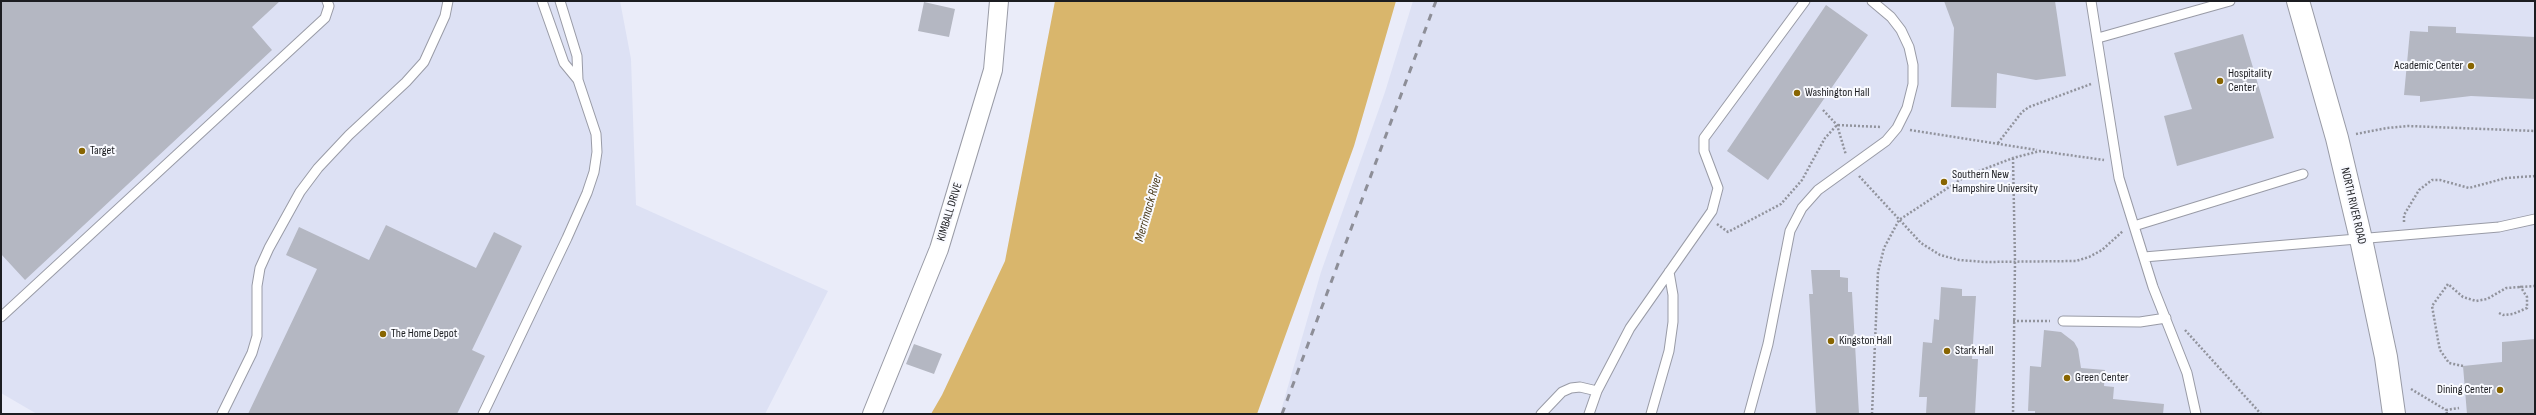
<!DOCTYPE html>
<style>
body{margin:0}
#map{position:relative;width:2536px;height:415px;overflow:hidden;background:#eaecf9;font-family:"Sofia Sans Condensed",sans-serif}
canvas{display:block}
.frame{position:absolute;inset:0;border:2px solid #1c1d21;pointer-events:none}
</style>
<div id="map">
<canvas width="2536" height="415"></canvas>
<div class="frame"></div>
</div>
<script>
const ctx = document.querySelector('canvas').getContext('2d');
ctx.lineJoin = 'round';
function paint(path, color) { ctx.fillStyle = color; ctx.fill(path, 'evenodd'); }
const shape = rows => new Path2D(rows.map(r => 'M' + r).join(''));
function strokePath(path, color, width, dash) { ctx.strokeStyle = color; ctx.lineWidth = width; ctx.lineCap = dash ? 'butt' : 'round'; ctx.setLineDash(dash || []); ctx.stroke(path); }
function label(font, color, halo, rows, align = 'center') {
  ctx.font = font + ' "Sofia Sans Condensed",sans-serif'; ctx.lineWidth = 4; ctx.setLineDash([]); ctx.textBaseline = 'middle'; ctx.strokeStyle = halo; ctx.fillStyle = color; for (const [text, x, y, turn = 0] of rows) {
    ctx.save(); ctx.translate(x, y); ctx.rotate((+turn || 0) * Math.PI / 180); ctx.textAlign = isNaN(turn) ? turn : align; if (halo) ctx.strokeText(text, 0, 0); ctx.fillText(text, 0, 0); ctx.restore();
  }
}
paint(shape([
 [1,1,620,1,631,59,636,205,828,291,765,414,37,414,1,393],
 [1413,1,2535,1,2535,414,1280,414,1321,272,1385,92]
]), '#dde1f4');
paint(shape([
 [1055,1,1396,1,1354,146,1257,414,931,414,942,395,1005,261]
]), '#d9b66c');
paint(shape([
 [1,1,280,1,252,27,272,50,25,280,1,254],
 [1944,1,2055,1,2066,76,2036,80,1997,73,1996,108,1951,107,1954,28],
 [924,2,955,9,949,37,918,31],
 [1826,5,1868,35,1768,180,1727,151],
 [2428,26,2456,27,2456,33,2535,37,2535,99,2471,96,2420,102,2420,96,2404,95,2410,31,2428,32],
 [2243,34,2274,138,2177,166,2164,116,2192,109,2174,53],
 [386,225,476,268,494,232,522,246,472,350,485,356,457,414,248,414,317,269,286,255,299,227,369,260],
 [1811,270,1840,270,1840,277,1848,278,1848,292,1852,292,1859,414,1816,414,1809,294,1813,294],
 [1941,287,1962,289,1962,296,1976,296,1972,359,1978,359,1975,414,1926,414,1927,397,1919,397,1923,342,1932,343,1934,319,1939,320],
 [2044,330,2061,332,2074,342,2078,349,2081,368,2105,370,2104,386,2114,387,2113,399,2164,404,2163,414,2035,414,2035,411,2028,411,2030,366,2041,367],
 [2535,339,2535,414,2467,414,2463,366,2502,362,2502,342],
 [914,344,942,354,934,374,906,364]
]), '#b4b7c2');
const service = shape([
 [542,1,564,63,578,80],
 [2091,1,2119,178,2153,287,2187,373,2196,414],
 [2098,38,2230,1],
 [2134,226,2303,174],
 [2144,257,2499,227,2535,219],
 [1,317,325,18,329,6,327,1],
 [2063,321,2140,322,2166,318],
 [222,414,252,353,257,336,257,286,260,268,269,248,300,192,318,168,349,135,406,82,424,62,445,16,448,1],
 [483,414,567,238,587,193,594,172,597,152,596,134,578,80,577,56,560,1],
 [1541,414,1562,392,1571,388,1580,387,1597,391],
 [1589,414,1597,391,1630,328,1712,211,1718,188,1704,151,1704,138,1805,1],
 [1651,414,1669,351,1673,322,1673,295,1669,272],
 [1749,414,1768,344,1790,231,1802,208,1818,190,1886,141,1897,128,1907,108,1913,84,1913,65,1909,47,1901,30,1891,17,1872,1]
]);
const minor = shape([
 [872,414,939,249,993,70,999,1]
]);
const tertiary = shape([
 [2298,1,2337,138,2361,239,2386,357,2394,414]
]);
strokePath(service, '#999ba6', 11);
strokePath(minor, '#999ba6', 20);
strokePath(tertiary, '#999ba6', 24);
strokePath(shape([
 [1823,110,1837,125,1846,155],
 [1910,130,2037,150],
 [2356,134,2387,128,2408,126,2535,131],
 [1998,143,2022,112,2029,107,2091,84],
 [2013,158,2015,261,2013,414],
 [1859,176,1921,243,1940,255,1959,260,1985,262,2076,261,2089,257,2102,250,2123,231],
 [2404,222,2404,215,2419,190,2432,180,2440,180,2469,188,2506,178,2535,176],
 [1717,224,1728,232,1781,204,1802,180,1825,138,1837,125,1881,127],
 [2499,313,2503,315,2513,314,2527,308,2527,297,2520,286],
 [2013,321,2050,321],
 [2185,330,2261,414],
 [2463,366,2449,363,2440,350,2438,340,2432,306,2448,284,2463,297,2476,301,2487,299,2506,288,2535,286],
 [2411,389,2446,410],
 [1872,414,1878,272,1884,248,1899,220,1966,176,2013,158,2040,151,2104,160],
 [2447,414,2446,410,2459,408]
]), '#91939c', 2.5, [2, 2]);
strokePath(service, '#fff', 9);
strokePath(minor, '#fff', 18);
strokePath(tertiary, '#fff', 22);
strokePath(shape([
 [1282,414,1436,1]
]), '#8d8e97', 3, [7, 7]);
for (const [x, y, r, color] of [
 [2471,66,4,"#886501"],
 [2220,81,4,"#886501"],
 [1797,93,4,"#886501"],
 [82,151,4,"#886501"],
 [1944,182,4,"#886501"],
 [383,334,4,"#886501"],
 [1831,341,4,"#886501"],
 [1947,351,4,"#886501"],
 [2067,378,4,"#886501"],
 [2500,390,4,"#886501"]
]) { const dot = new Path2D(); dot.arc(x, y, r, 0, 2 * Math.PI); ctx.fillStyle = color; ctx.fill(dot); strokePath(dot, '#f9faff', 1.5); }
label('12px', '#1c1d21', '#f9faff', [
 ["Academic Center",2463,66,"right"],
 ["Hospitality",2228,74],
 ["Center",2228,88],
 ["Washington Hall",1805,93],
 ["Target",90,151],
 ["Southern New",1952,175],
 ["Hampshire University",1952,189],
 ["The Home Depot",391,334],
 ["Kingston Hall",1839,341],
 ["Stark Hall",1955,351],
 ["Green Center",2075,378],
 ["Dining Center",2492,390,"right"]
], 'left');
label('12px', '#1c1d21', '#f9faff', [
 ["NORTH RIVER ROAD",2353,206,77],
 ["KIMBALL DRIVE",950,212,-73]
]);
label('italic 13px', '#483918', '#f9faff', [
 ["Merrimack River",1149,208,-74]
]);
</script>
